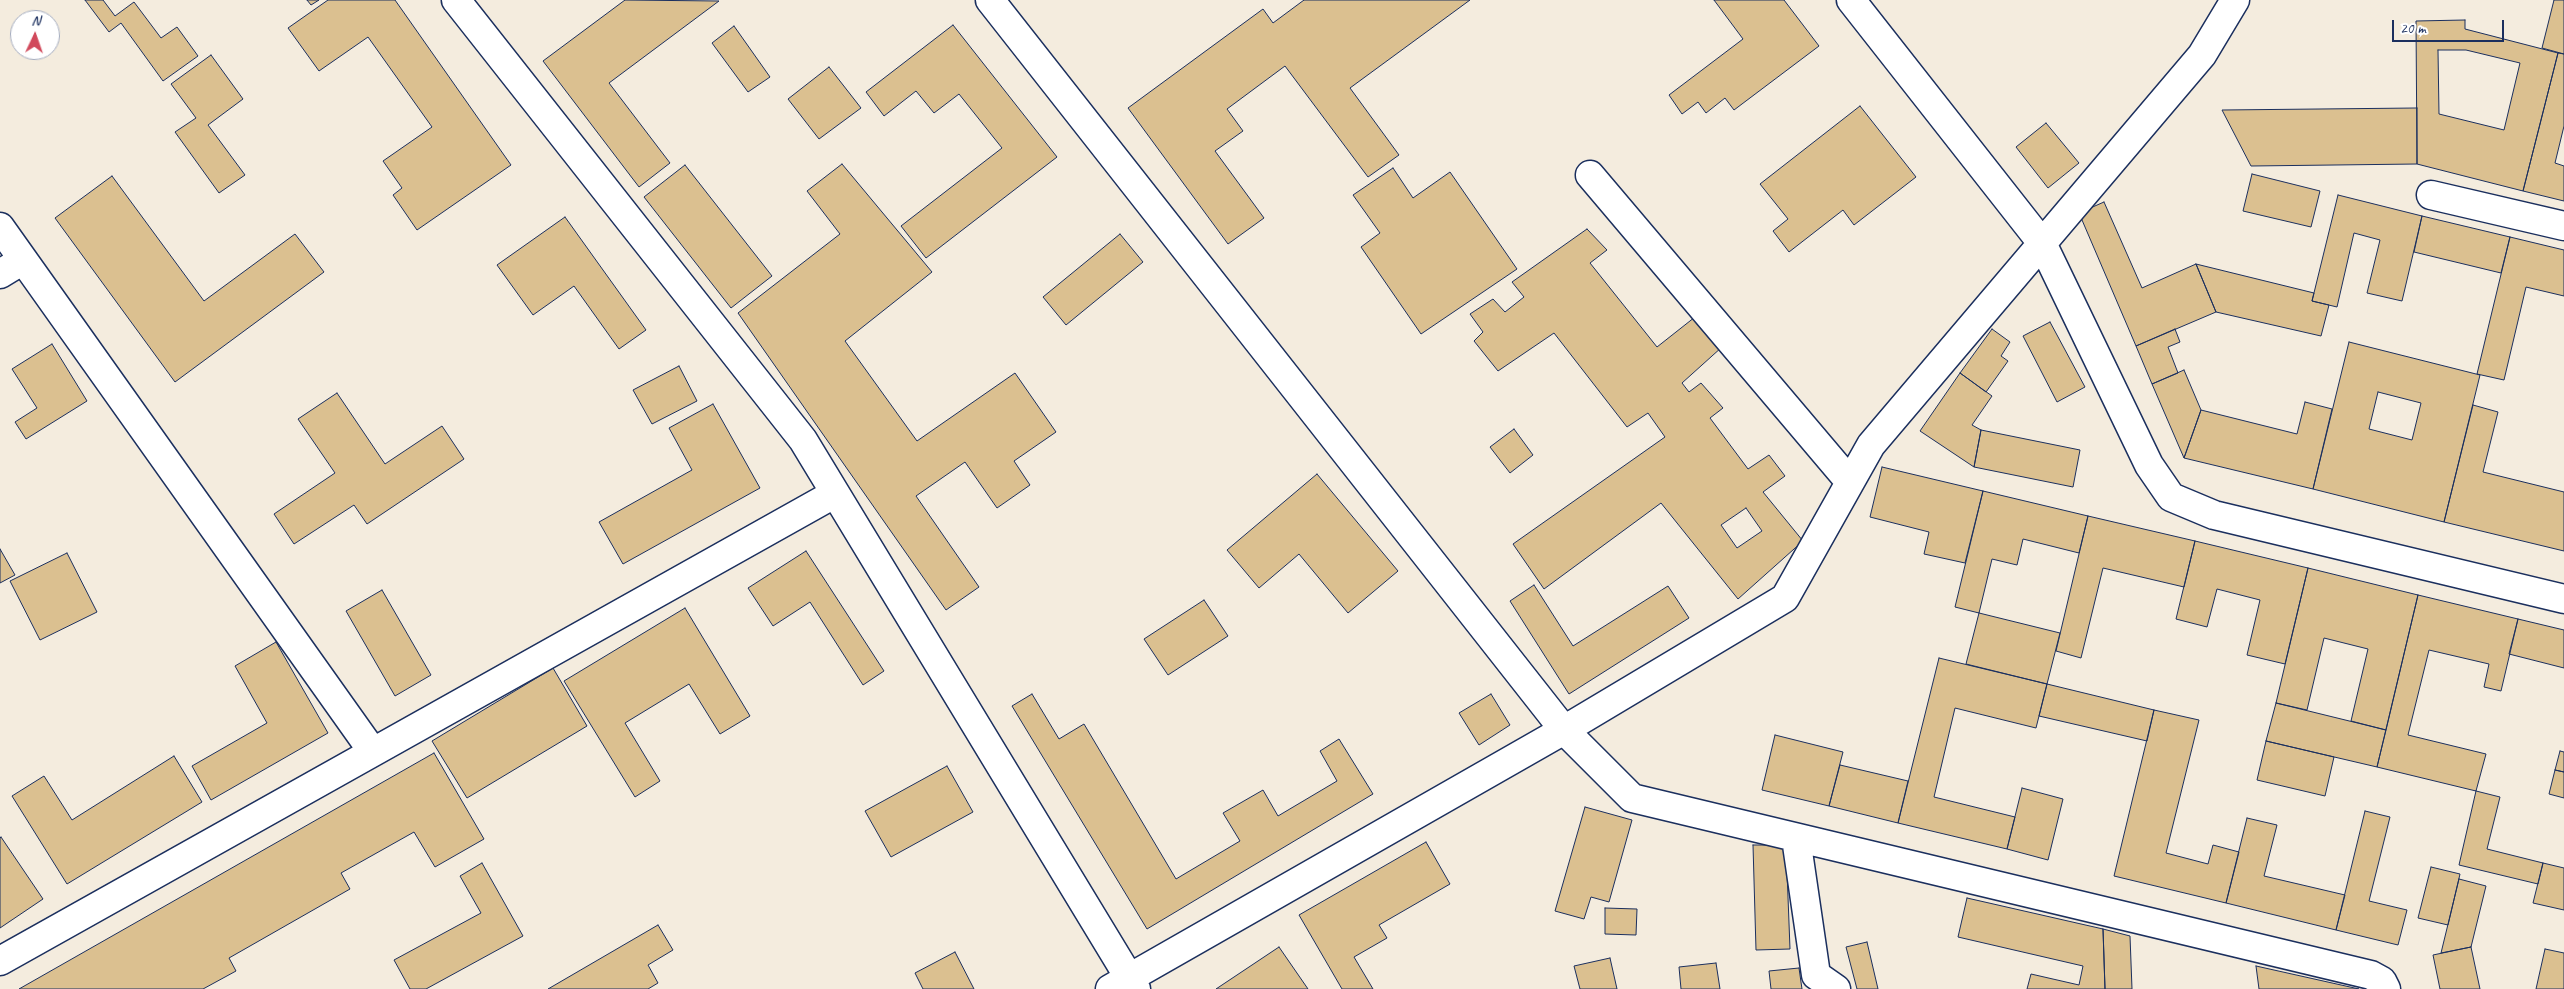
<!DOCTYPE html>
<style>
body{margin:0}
#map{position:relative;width:2564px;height:989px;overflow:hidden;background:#f4ecde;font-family:Caveat,sans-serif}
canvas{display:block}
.north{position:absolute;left:10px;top:10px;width:50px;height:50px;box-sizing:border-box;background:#fff;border:1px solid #a4acbf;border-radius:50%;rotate:3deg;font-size:14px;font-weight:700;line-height:20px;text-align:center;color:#1b2f5e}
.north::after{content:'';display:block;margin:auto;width:18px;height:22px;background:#d1495b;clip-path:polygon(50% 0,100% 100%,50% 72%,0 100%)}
.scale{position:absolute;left:2392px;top:20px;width:112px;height:22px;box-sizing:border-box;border:2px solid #1b2f5e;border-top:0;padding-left:6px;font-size:15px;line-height:18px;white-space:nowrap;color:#1b2f5e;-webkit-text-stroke:4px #fff;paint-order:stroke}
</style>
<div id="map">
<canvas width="2564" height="989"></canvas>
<div class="north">N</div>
<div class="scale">20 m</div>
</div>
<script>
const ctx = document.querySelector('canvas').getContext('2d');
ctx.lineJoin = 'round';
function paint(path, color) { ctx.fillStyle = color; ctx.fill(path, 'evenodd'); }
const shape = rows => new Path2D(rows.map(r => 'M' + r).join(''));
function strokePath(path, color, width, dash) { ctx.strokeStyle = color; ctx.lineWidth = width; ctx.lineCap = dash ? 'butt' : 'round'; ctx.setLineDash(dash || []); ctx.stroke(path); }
const building = shape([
 [85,0,103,0,115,16,134,2,161,38,177,27,198,56,163,81,121,23,109,32,85,0],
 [307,0,319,0,311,5,307,0],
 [328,0,395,0,511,165,417,230,393,195,402,188,383,161,432,127,368,37,319,71,288,28,328,0],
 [625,0,719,1,609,83,670,163,639,187,543,61,625,0],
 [1304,0,1470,0,1350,88,1399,155,1368,177,1285,66,1227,109,1243,131,1215,151,1264,218,1228,244,1128,108,1263,9,1273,23,1304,0],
 [1714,0,1784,0,1819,46,1734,110,1725,98,1706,113,1698,102,1682,114,1669,95,1743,39,1714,0],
 [2554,0,2564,0,2564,54,2542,48,2554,0],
 [2465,20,2465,29,2558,53,2523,191,2417,164,2416,21,2465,20],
 [2438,50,2466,50,2520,63,2504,130,2439,114,2438,50],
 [953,25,1057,157,926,258,901,226,1002,148,959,94,934,113,916,91,884,116,866,92,953,25],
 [734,26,770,77,748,92,712,43,734,26],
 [2558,53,2564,54,2564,126,2555,163,2564,166,2564,201,2523,191,2558,53],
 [211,55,243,99,208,125,245,175,219,193,175,132,196,118,171,84,211,55],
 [829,67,861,108,819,139,788,99,829,67],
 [1860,106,1916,177,1854,225,1843,210,1789,252,1773,231,1788,219,1760,184,1860,106],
 [2417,108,2417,164,2251,166,2222,110,2417,108],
 [2046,123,2079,163,2048,188,2016,147,2046,123],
 [842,164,932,272,845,341,917,441,1015,373,1056,432,1014,461,1030,485,997,508,965,462,916,496,979,587,946,610,738,313,840,234,807,191,842,164],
 [685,165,772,276,731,308,644,197,685,165],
 [1393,168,1413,198,1450,172,1517,269,1421,334,1361,247,1380,233,1353,195,1393,168],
 [2252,174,2320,191,2311,227,2243,211,2252,174],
 [112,176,204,301,295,234,324,272,175,382,55,218,112,176],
 [2338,195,2422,216,2402,301,2367,293,2380,240,2354,233,2337,307,2312,301,2338,195],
 [2104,202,2142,288,2196,264,2216,312,2136,346,2079,213,2104,202],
 [2422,216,2510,237,2501,273,2414,252,2422,216],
 [565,217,646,330,619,349,574,286,533,315,497,265,565,217],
 [1587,229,1607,250,1590,263,1657,347,1695,317,1722,347,1682,383,1689,392,1701,383,1723,408,1710,418,1748,469,1769,455,1785,476,1763,492,1803,541,1738,599,1661,503,1544,589,1513,544,1665,437,1648,413,1627,427,1554,333,1498,371,1474,341,1483,332,1470,314,1493,299,1505,312,1524,297,1512,282,1587,229],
 [1120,234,1143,262,1066,325,1043,297,1120,234],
 [2510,237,2564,250,2564,296,2526,287,2504,380,2477,374,2510,237],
 [2196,264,2314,293,2312,301,2329,305,2321,336,2216,312,2196,264],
 [2050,322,2085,387,2057,402,2023,336,2050,322],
 [1992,329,2010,342,2001,356,2008,361,1986,392,1960,373,1992,329],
 [2175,329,2180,342,2168,347,2178,373,2152,384,2136,346,2175,329],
 [2349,342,2480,375,2444,522,2313,489,2349,342],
 [2378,392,2421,403,2412,440,2369,429,2378,392],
 [52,344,87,401,26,439,15,422,37,408,12,369,52,344],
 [679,366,697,401,652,424,633,390,679,366],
 [2184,370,2201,410,2184,458,2152,384,2184,370],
 [1960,373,1992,396,1972,425,1981,430,1974,467,1920,431,1960,373],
 [337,393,385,464,442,426,464,459,367,524,354,505,294,544,274,514,335,473,298,419,337,393],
 [2305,402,2332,409,2313,489,2184,458,2201,410,2297,434,2305,402],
 [713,404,760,488,623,564,599,522,692,470,669,428,713,404],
 [2473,405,2498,412,2483,472,2564,492,2564,551,2444,522,2473,405],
 [1514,429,1533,455,1510,473,1490,447,1514,429],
 [1981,430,2080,450,2073,487,1974,467,1981,430],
 [1882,467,1983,491,1965,563,1924,554,1929,532,1870,517,1882,467],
 [1317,474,1398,571,1348,613,1299,554,1259,588,1227,550,1317,474],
 [1983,491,2088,516,2079,553,2023,539,2017,565,1992,559,1979,613,1955,607,1983,491],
 [1746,508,1762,531,1737,548,1721,525,1746,508],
 [2088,516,2195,541,2184,587,2103,568,2081,658,2056,651,2088,516],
 [2195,541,2308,568,2285,664,2247,655,2260,600,2217,589,2207,627,2176,619,2195,541],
 [0,549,15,575,0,583,0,549],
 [806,551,884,671,863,685,810,602,773,626,748,588,806,551],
 [67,553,97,612,40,640,10,581,67,553],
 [2308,568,2418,595,2386,730,2351,721,2368,649,2324,638,2307,710,2276,703,2308,568],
 [1534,585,1573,646,1668,586,1689,618,1569,694,1510,601,1534,585],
 [382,590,431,675,395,696,346,611,382,590],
 [2418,595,2518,619,2501,691,2484,687,2489,664,2429,650,2408,735,2486,754,2476,791,2377,767,2418,595],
 [1204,600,1228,636,1168,675,1144,639,1204,600],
 [685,608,750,716,720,734,689,684,625,723,660,781,635,797,564,681,685,608],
 [1979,613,2060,633,2047,684,1966,664,1979,613],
 [2518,619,2564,630,2564,668,2509,654,2518,619],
 [276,642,328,733,211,800,192,766,267,723,235,666,276,642],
 [1939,658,2047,684,2036,728,1955,708,1934,797,2015,817,2007,849,1898,823,1939,658],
 [553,668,587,726,467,798,432,741,553,668],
 [2047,684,2154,710,2147,741,2039,716,2047,684],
 [1032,694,1059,739,1084,724,1176,879,1240,841,1223,813,1263,790,1278,816,1337,781,1320,751,1339,739,1373,794,1147,929,1012,706,1032,694],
 [1491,694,1510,725,1479,745,1459,713,1491,694],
 [2276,703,2386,730,2377,767,2266,741,2276,703],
 [2154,710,2199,720,2166,853,2208,864,2213,845,2239,852,2226,903,2114,876,2154,710],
 [1775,735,1843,752,1829,806,1762,790,1775,735],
 [2266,741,2334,757,2325,796,2257,780,2266,741],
 [2560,751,2564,752,2564,772,2555,770,2560,751],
 [434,753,484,839,435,867,414,832,341,873,350,889,229,958,236,971,203,989,19,989,434,753],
 [174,756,202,802,67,884,12,796,44,776,72,820,174,756],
 [1840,765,1908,781,1898,823,1829,806,1840,765],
 [947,766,973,812,891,857,865,811,947,766],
 [2555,770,2564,772,2564,798,2549,794,2555,770],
 [2022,788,2063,799,2048,860,2007,849,2022,788],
 [2476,791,2500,797,2487,849,2543,863,2538,884,2459,865,2476,791],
 [1585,807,1632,820,1609,902,1591,897,1584,919,1555,911,1585,807],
 [2365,811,2390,817,2369,901,2407,910,2398,945,2336,930,2365,811],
 [2247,818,2277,825,2264,876,2345,895,2336,930,2226,903,2247,818],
 [1,837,43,899,0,928,0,838,1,837],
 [1426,842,1450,884,1379,925,1387,938,1354,957,1373,989,1342,989,1299,915,1426,842],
 [1753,845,1786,845,1790,949,1756,950,1753,845],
 [482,863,523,936,426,989,410,989,394,960,481,913,460,876,482,863],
 [2543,863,2564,868,2564,910,2533,903,2543,863],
 [2431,867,2460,874,2448,925,2418,918,2431,867],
 [2459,879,2486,886,2471,947,2441,953,2459,879],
 [1967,898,2103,929,2105,989,2027,989,2031,974,2079,985,2083,966,1958,937,1967,898],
 [1605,908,1637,909,1636,935,1605,934,1605,908],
 [658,925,673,950,648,965,658,983,648,989,548,989,658,925],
 [2103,929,2130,936,2132,989,2105,989,2103,929],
 [1867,942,1878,989,1857,989,1846,947,1867,942],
 [1279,947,1308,989,1216,989,1279,947],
 [2471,947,2480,989,2440,989,2433,955,2471,947],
 [2545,949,2564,953,2564,989,2536,989,2545,949],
 [955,952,974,989,923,989,915,973,955,952],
 [1610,958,1617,989,1580,989,1574,966,1610,958],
 [1716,963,1720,989,1681,989,1679,967,1716,963],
 [2256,966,2359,989,2259,989,2256,966],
 [1799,968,1802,989,1771,989,1769,971,1799,968]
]);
paint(building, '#dbc090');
strokePath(building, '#1b2f5e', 1);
const minor = shape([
 [456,0,803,440,1136,989],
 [990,0,1564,730,1632,798,2371,975,2382,981,2386,989],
 [1851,0,2042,243,2149,465,2171,497,2214,515,2564,599],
 [1590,175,1850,482],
 [2431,195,2564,226],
 [0,227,373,752],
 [0,274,23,260],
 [1796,838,1816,975,1836,989],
 [0,961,834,494],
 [1110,989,1564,730,1785,598,1871,445,2202,55,2235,0]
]);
strokePath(minor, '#1b2f5e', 31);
strokePath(minor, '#fff', 28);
</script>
